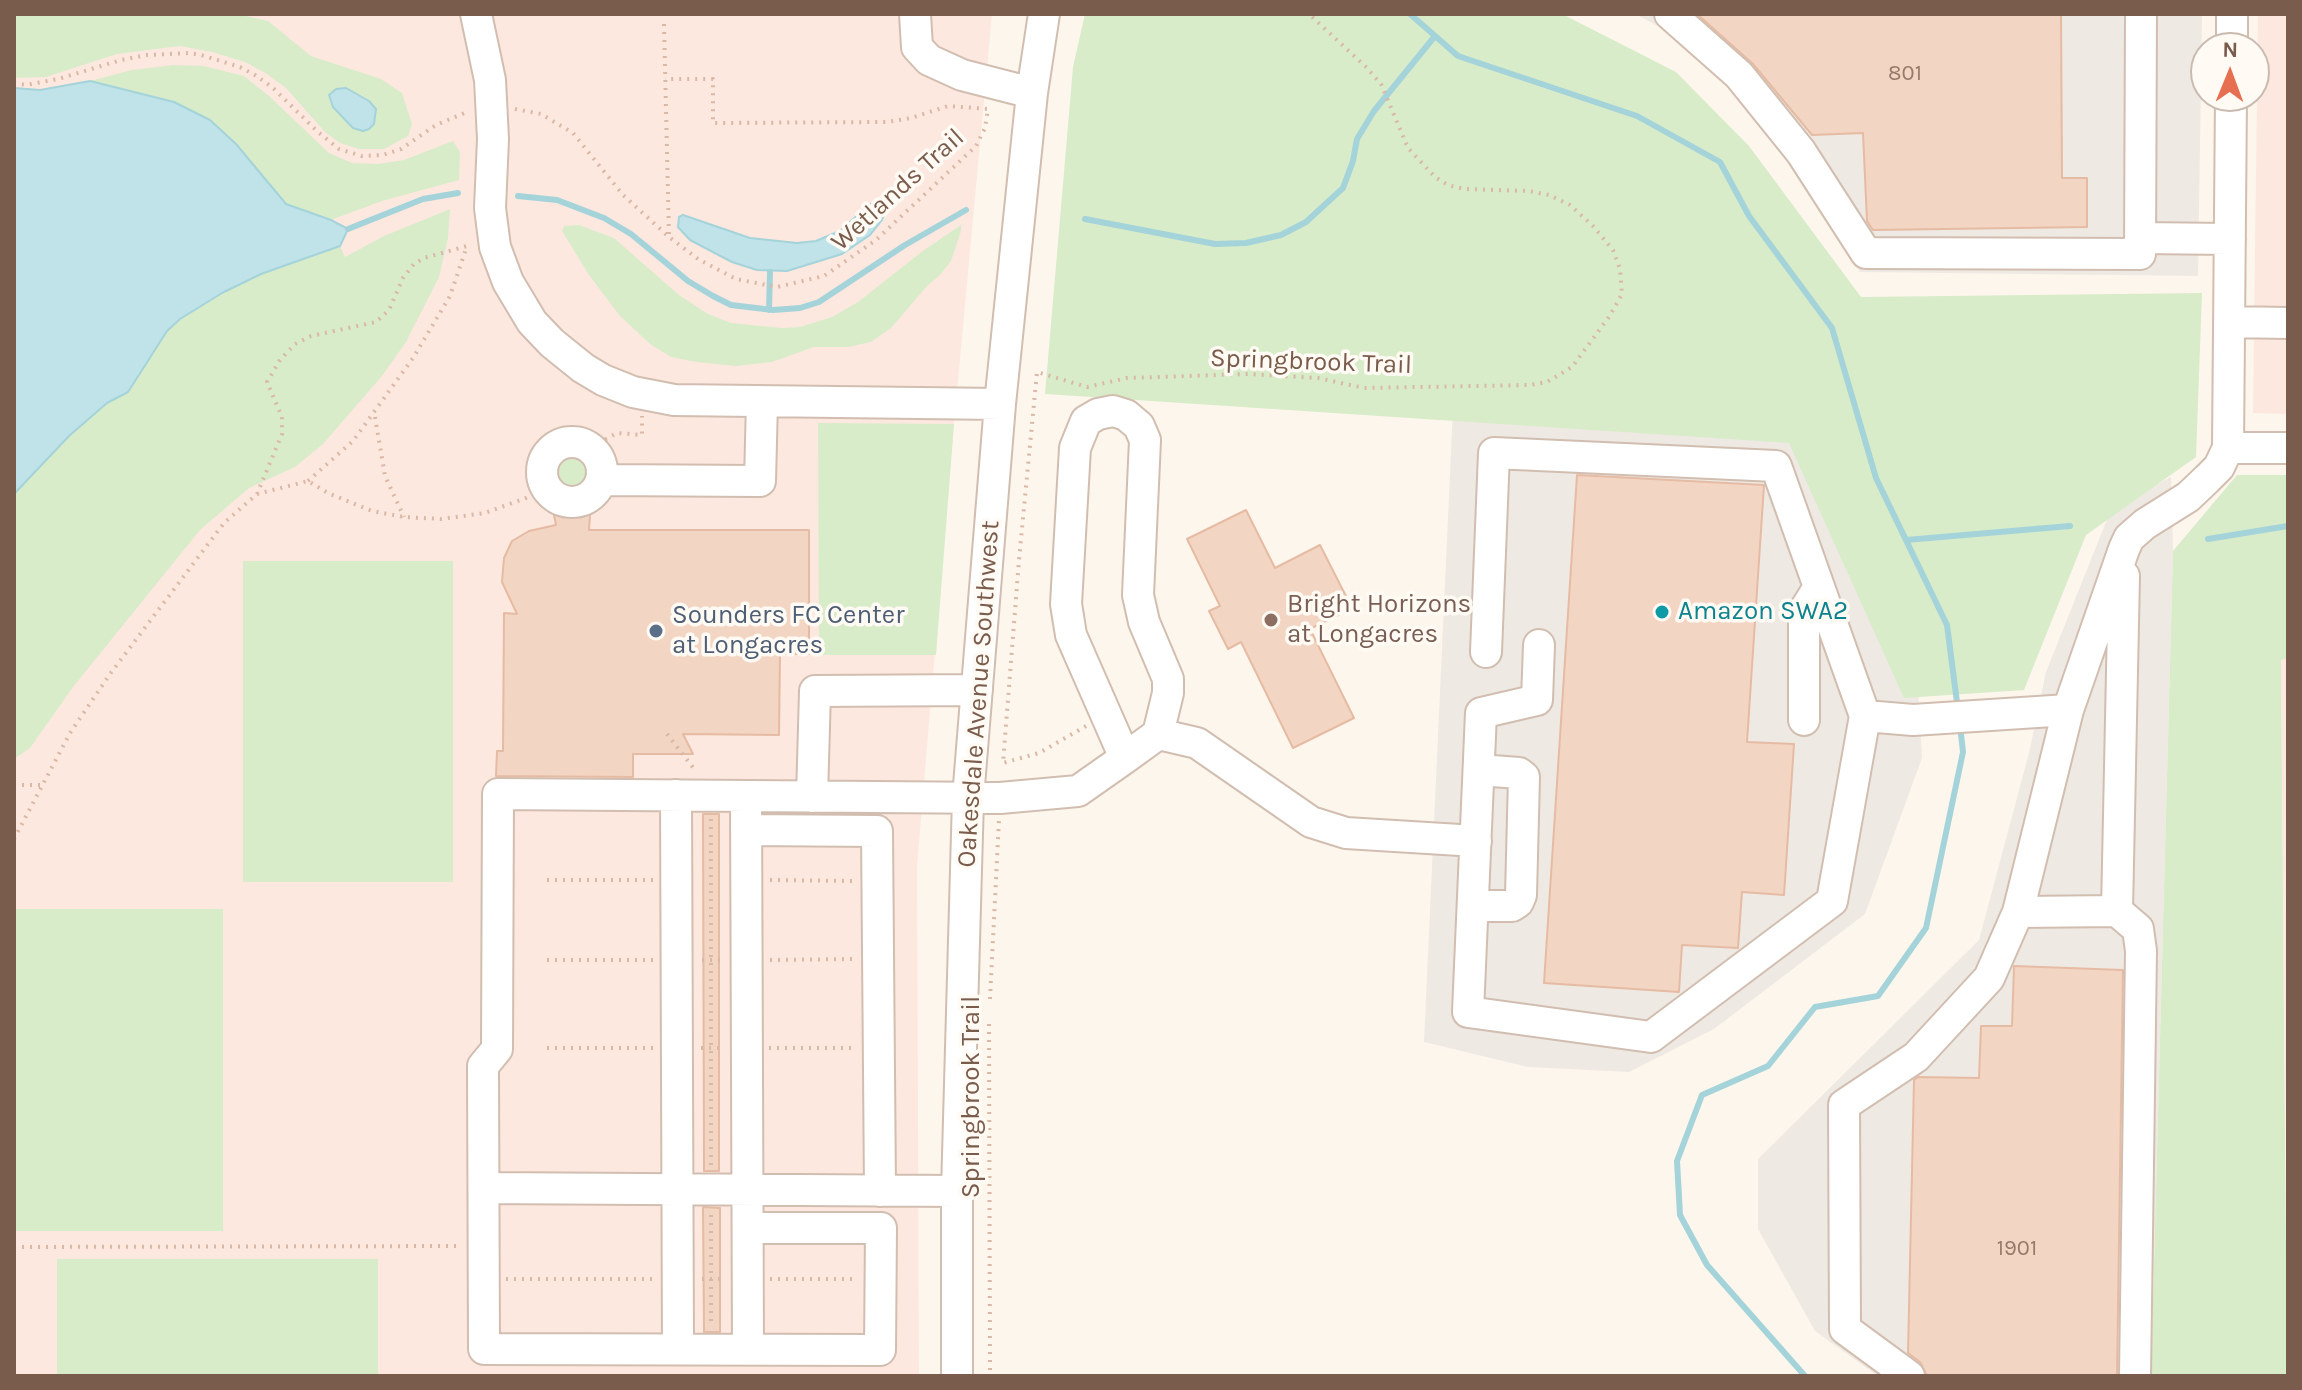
<!DOCTYPE html>
<style>
body{margin:0}
#map{position:relative;width:2302px;height:1390px;overflow:hidden;background:#fdf6ec;font-family:Karla,sans-serif}
canvas{display:block}
.frame{position:absolute;inset:0;border:16px solid #7a5c4d;pointer-events:none}
.north{position:absolute;left:2190px;top:32px;width:80px;height:80px;box-sizing:border-box;background:#fffaf3;border:2px solid #cabbb1;border-radius:50%;rotate:1deg;font-size:22px;font-weight:700;line-height:32px;text-align:center;color:#7a5c4d}
.north::after{content:'';display:block;margin:auto;width:28px;height:36px;background:#e76f51;clip-path:polygon(50% 0,100% 100%,50% 72%,0 100%)}
</style>
<div id="map">
<canvas width="2302" height="1390"></canvas>
<div class="frame"></div>
<div class="north">N</div>
</div>
<script>
const ctx = document.querySelector('canvas').getContext('2d');
ctx.lineJoin = 'round';
function paint(path, color) { ctx.fillStyle = color; ctx.fill(path, 'evenodd'); }
const shape = rows => new Path2D(rows.map(r => 'M' + r).join(''));
function strokePath(path, color, width, dash) { ctx.strokeStyle = color; ctx.lineWidth = width; ctx.lineCap = dash ? 'butt' : 'round'; ctx.setLineDash(dash || []); ctx.stroke(path); }
function label(font, color, halo, rows, align = 'center') {
  ctx.font = font + ' Karla,sans-serif'; ctx.lineWidth = 7; ctx.setLineDash([]); ctx.textBaseline = 'middle'; ctx.strokeStyle = halo; ctx.fillStyle = color; for (const [text, x, y, turn = 0] of rows) {
    ctx.save(); ctx.translate(x, y); ctx.rotate((+turn || 0) * Math.PI / 180); ctx.textAlign = isNaN(turn) ? turn : align; if (halo) ctx.strokeText(text, 0, 0); ctx.fillText(text, 0, 0); ctx.restore();
  }
}
paint(shape([
 [14,14,992,14,954,424,917,867,919,1376,14,1376],
 [2258,14,2288,14,2288,414,2253,413],
 [2288,658,2288,1376,2281,660]
]), '#fde8e0');
paint(shape([
 [1635,14,2202,14,2198,276,1860,272,1802,174,1741,96,1677,36],
 [1453,408,1799,421,1917,671,1922,758,1865,914,1714,1029,1629,1072,1528,1067,1424,1042],
 [2171,477,2173,551,2151,1376,1878,1376,1815,1331,1758,1229,1758,1159,1979,940,2029,753,2046,672,2112,507]
]), '#efe9e4');
paint(shape([
 [14,14,237,14,268,21,311,56,381,79,402,93,412,124,408,136,384,149,359,149,340,143,325,132,286,88,267,74,245,62,212,52,180,46,117,54,46,77,14,78],
 [1085,14,1562,14,1676,72,1749,146,1861,297,2202,293,2196,457,2086,535,2024,690,1904,698,1789,443,1045,394,1073,67],
 [173,65,204,66,244,76,269,96,329,153,352,163,378,164,404,160,453,141,460,152,459,180,382,201,331,220,286,204,257,169,174,102,90,81,132,70],
 [450,209,448,238,439,277,406,342,382,376,323,444,295,467,249,488,200,530,73,687,30,748,14,759,14,494,69,436,107,403,128,392,167,331,180,319,222,293,261,274,340,246,345,257,384,236],
 [579,225,614,238,679,295,708,314,731,323,782,328,800,327,832,317,858,302,924,250,961,225,961,231,951,261,940,275,927,286,891,328,871,342,848,347,814,347,772,362,736,366,696,362,671,357,650,344,620,316,589,275,562,231,564,226],
 [818,423,954,424,936,655,819,655],
 '556 472a17 17 0 1 1 34 0a17 17 0 1 1-34 0Z',
 [2237,475,2288,475,2288,658,2281,660,2287,1376,2151,1376,2173,551],
 [243,561,453,561,453,882,243,882],
 [14,909,223,909,223,1231,14,1231],
 [57,1259,378,1259,378,1376,57,1376]
]), '#d8ecc9');
const water = shape([
 [90,81,174,102,210,120,236,144,286,204,331,220,348,229,340,246,261,274,222,293,180,319,167,331,128,392,107,403,69,436,14,494,14,88,40,90,90,81],
 [346,88,369,101,376,109,374,124,369,129,363,131,353,128,333,107,329,95,336,89,346,88],
 [870,204,878,204,885,212,882,220,870,235,842,254,787,271,757,270,732,262,690,240,678,227,679,217,683,215,750,238,797,243,816,241,840,231,870,204]
]);
paint(water, '#bfe3e8');
strokePath(water, '#a5d3da', 2);
strokePath(shape([
 [1410,14,1458,56,1637,116,1720,162,1749,216,1832,328,1876,478,1947,625,1958,710],
 [518,196,557,200,604,218,631,234,688,281,713,296,731,305,773,310,800,308,819,302,905,245,966,210],
 [1085,219,1215,244,1246,243,1281,235,1306,222,1343,188,1353,161,1357,139,1374,111,1435,36],
 [348,229,423,199,458,193],
 [769,310,770,272],
 [2208,539,2288,526],
 [1906,540,2070,526],
 [1805,1376,1707,1265,1680,1215,1677,1161,1702,1095,1768,1066,1815,1007,1878,996,1926,928,1963,752,1960,725]
]), '#a5d3da', 6);
const building = shape([
 [1697,14,2061,14,2062,178,2087,178,2087,227,1873,230,1867,221,1863,133,1812,135,1753,64,1697,14],
 [1577,475,1764,485,1747,742,1794,744,1784,895,1742,892,1738,948,1682,945,1679,992,1544,983,1577,475],
 [1246,510,1275,568,1320,545,1352,608,1310,629,1354,718,1293,748,1241,642,1228,649,1209,611,1220,606,1187,539,1246,510],
 [575,513,590,515,589,530,809,530,809,654,780,654,779,735,683,734,693,754,633,754,633,777,496,776,497,751,503,751,504,613,517,614,502,582,504,558,512,541,529,531,556,525,554,515,575,513],
 [703,814,719,814,719,1171,704,1171,703,814],
 [2014,966,2123,970,2117,1376,1927,1376,1920,1362,1908,1353,1914,1080,1918,1077,1979,1078,1981,1026,2012,1026,2014,966],
 [703,1207,720,1208,720,1332,704,1332,703,1207]
]);
paint(building, '#f3d5c3');
strokePath(building, '#e6bba3', 2);
const minor = shape([
 [476,14,490,80,493,139,490,208,495,247,508,282,532,322,552,343,583,368,603,380,633,392,674,400,1000,404],
 [915,14,917,47,929,60,962,75,1032,93],
 [1670,14,1739,75,1801,152,1866,253,2140,254,2141,14],
 [2232,48,2232,14],
 [2140,238,2230,239],
 [2229,322,2288,323],
 '542 472a30 30 0 1 1 60 0a30 30 0 1 1-60 0Z',
 [2228,448,2288,448],
 [602,480,760,481,762,402],
 [1486,652,1494,453,1776,466,1865,716,1832,901,1651,1037,1468,1012,1481,713,1537,700,1539,645],
 [1865,716,1913,720,2068,710],
 [1804,720,1804,611,1819,587],
 [1158,734,1197,743,1311,822,1346,833,1476,841],
 [676,795,678,1349],
 [746,796,748,1349],
 [812,797,815,691,977,690],
 [746,830,877,831,880,1191],
 [1473,906,1512,906,1518,902,1521,895,1524,777,1519,773,1479,770],
 [2117,911,2138,929,2141,951,2135,1376],
 [2018,912,2117,911,2124,576],
 [484,1188,957,1191],
 [748,1228,881,1228,880,1350,484,1349,483,1066,497,1049,498,794,1000,798,1078,791,1125,758,1158,734,1168,693,1168,679,1144,622,1138,595,1145,440,1139,426,1126,415,1113,411,1098,414,1086,421,1075,448,1066,604,1071,635,1125,758],
 [957,1376,957,1191,968,798,1000,404,1032,93,1044,14],
 [1909,1376,1845,1329,1844,1105,1916,1057,1989,978,2018,912,2068,710,2124,549,2129,538,2145,524,2188,497,2207,479,2219,467,2228,448,2231,96]
]);
strokePath(minor, '#d1beb0', 34);
strokePath(shape([
 [664,24,669,237],
 [14,83,26,85,58,79,121,60,147,55,189,53,201,55,240,67,255,75,272,87,318,132,339,149,362,156,383,155,401,149,436,125,467,112],
 [515,109,541,114,573,133,623,195,669,237,698,259,736,279,777,287,824,276,876,240,976,146,985,128,988,109,948,106,911,118,887,122,713,123,713,79,665,79],
 [375,417,385,476,404,517],
 [591,447,617,433,642,435,642,416],
 [308,481,353,441,413,358,450,296,467,246],
 [257,494,308,481,328,493,372,511,404,517,441,519,485,513,526,498,545,487],
 [1086,726,1039,753,1003,763,1019,560,1037,372,1087,387,1127,378,1248,374,1318,378,1364,388,1530,385,1547,382,1572,367,1609,317,1622,294,1620,269,1613,250,1593,226,1570,205,1549,195,1529,191,1464,189,1448,185,1435,177,1408,148,1381,84,1366,67,1309,14],
 [667,734,695,770],
 [14,785,42,785],
 [711,819,711,1166],
 [14,839,70,733,110,674,224,523,257,494,282,434,282,417,267,382,280,360,295,344,311,336,376,322,389,310,403,278,414,264,424,258,467,246],
 [547,880,653,880],
 [770,880,853,881],
 [547,960,653,960],
 [702,960,725,960],
 [770,960,853,959],
 [990,999,999,820],
 [989,1024,990,1376],
 [547,1048,653,1048],
 [701,1048,725,1048],
 [769,1048,857,1048],
 [711,1215,711,1326],
 [14,1247,460,1246],
 [506,1279,653,1279],
 [702,1279,725,1279],
 [770,1279,857,1279]
]), '#d9b8a5', 4, [2, 6]);
strokePath(minor, '#fff', 30);
for (const [x, y, r, color] of [
 [1662,612,8,"#0f9aa8"],
 [1271,620,8,"#8d6e63"],
 [656,631,8,"#5c6f8a"]
]) { const dot = new Path2D(); dot.arc(x, y, r, 0, 2 * Math.PI); ctx.fillStyle = color; ctx.fill(dot); strokePath(dot, '#fffaf3', 3); }
label('22px', '#987a6a', null, [
 ["801",1905,74],
 ["1901",2017,1249]
]);
label('26px', '#7a5c4d', '#fffaf3', [
 ["Wetlands Trail",898,190,-42],
 ["Springbrook Trail",1311,362,2],
 ["Oakesdale Avenue Southwest",979,694,-86],
 ["Springbrook Trail",972,1097,-90]
]);
label('26px', '#785e54', '#fffaf3', [
 ["Bright Horizons",1287,605],
 ["at Longacres",1287,635]
], 'left');
label('26px', '#0d838f', '#fffaf3', [
 ["Amazon SWA2",1678,612]
], 'left');
label('26px', '#4e5e75', '#fffaf3', [
 ["Sounders FC Center",672,616],
 ["at Longacres",672,646]
], 'left');
</script>
